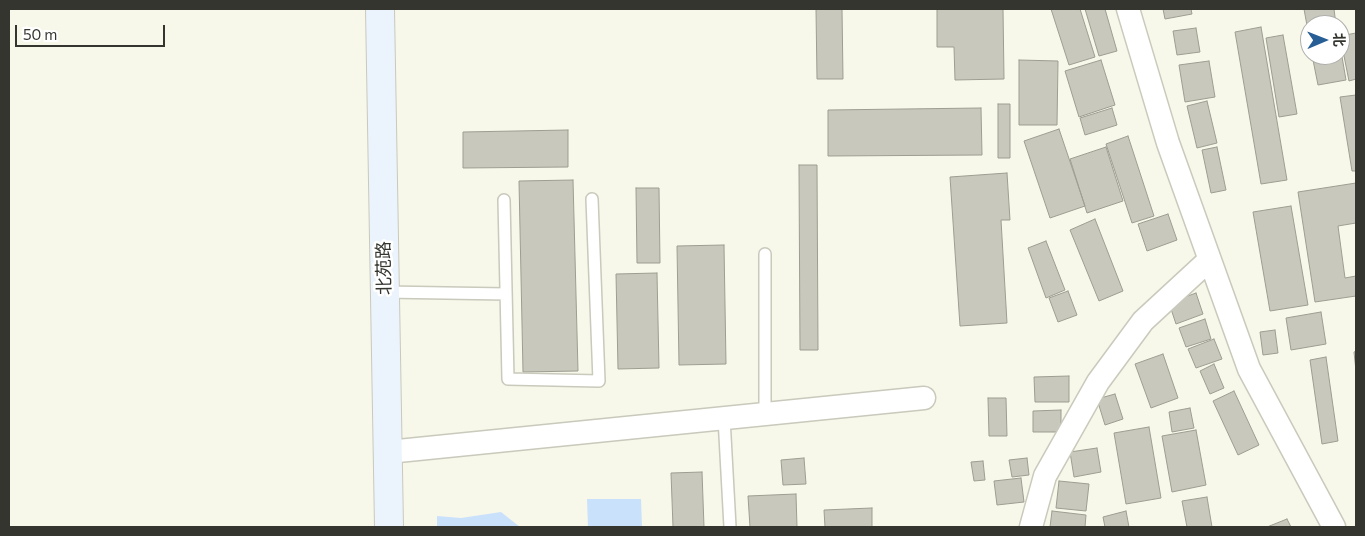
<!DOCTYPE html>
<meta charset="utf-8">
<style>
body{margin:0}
#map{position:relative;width:1365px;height:536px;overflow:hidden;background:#f7f7ea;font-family:Commissioner,"Noto Sans SC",sans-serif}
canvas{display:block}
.frame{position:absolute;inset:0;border:10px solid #353530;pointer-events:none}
.north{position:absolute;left:1300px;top:15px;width:50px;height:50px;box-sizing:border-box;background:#fff;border:1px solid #aeaeac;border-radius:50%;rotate:89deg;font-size:14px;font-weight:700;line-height:20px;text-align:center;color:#353530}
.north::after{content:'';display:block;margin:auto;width:18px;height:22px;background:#275e96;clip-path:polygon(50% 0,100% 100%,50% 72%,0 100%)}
.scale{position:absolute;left:15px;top:25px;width:150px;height:22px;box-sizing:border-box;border:2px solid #353530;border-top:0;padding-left:6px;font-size:15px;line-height:18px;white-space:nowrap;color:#353530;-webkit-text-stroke:4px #fff;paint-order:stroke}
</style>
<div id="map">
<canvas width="1365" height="536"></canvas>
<div class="frame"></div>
<div class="north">北</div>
<div class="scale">50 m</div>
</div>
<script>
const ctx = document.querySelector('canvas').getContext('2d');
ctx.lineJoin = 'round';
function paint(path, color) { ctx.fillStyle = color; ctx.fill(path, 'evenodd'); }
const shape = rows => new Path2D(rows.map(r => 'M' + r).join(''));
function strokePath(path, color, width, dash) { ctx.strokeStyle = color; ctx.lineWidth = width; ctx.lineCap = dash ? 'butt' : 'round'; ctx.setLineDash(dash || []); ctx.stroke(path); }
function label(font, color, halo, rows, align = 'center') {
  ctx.font = font + ' Commissioner,"Noto Sans SC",sans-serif'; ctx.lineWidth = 5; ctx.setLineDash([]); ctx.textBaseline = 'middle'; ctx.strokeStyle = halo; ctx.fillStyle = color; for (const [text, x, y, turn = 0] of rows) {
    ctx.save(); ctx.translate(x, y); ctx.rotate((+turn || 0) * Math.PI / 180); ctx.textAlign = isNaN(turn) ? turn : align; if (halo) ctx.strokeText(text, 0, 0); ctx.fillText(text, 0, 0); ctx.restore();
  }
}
paint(shape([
 [587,499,641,499,642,527,588,527],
 [501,512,520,527,437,527,437,516,461,518]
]), '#cae1fc');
const building = shape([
 [816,9,842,9,843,79,817,79,816,9],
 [937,9,1003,9,1004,79,955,80,954,47,937,47,937,9],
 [1051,9,1080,9,1095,57,1069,65,1051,9],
 [1085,9,1105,9,1117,51,1099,56,1085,9],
 [1163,9,1191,9,1192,14,1165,19,1163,9],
 [1304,9,1334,9,1336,25,1310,25,1310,42,1304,9],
 [1261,27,1287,180,1261,184,1235,32,1261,27],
 [1196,28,1200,52,1177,55,1173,31,1196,28],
 [1356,33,1356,79,1349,81,1340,36,1356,33],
 [1283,35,1297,114,1279,117,1266,38,1283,35],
 [1340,45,1346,80,1318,85,1312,55,1340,55,1340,45],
 [1019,60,1058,61,1057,125,1019,125,1019,60],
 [1101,60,1115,105,1079,117,1065,71,1101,60],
 [1209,61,1215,97,1185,102,1179,65,1209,61],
 [1356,95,1356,171,1352,171,1340,97,1356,95],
 [1207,101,1217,143,1197,148,1187,106,1207,101],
 [998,104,1010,104,1010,158,998,158,998,104],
 [981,108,982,155,828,156,828,110,981,108],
 [1112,108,1117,125,1085,135,1080,118,1112,108],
 [1059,129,1085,206,1050,218,1024,141,1059,129],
 [568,130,568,167,463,168,463,132,568,130],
 [1128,136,1154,216,1132,223,1106,144,1128,136],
 [1106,147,1123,201,1087,213,1070,159,1106,147],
 [1217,147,1226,190,1211,193,1202,150,1217,147],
 [799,165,817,165,818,350,800,350,799,165],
 [1007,173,1010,220,1001,220,1007,323,960,326,950,177,1007,173],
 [573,180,578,371,523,372,519,181,573,180],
 [1356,183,1356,223,1338,226,1345,278,1356,276,1356,296,1315,302,1298,192,1356,183],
 [636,188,659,188,660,263,637,263,636,188],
 [1291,206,1308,305,1270,311,1253,212,1291,206],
 [1168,214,1177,240,1147,251,1138,224,1168,214],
 [1095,219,1123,291,1099,301,1070,230,1095,219],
 [1046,241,1065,290,1046,298,1028,248,1046,241],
 [724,245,726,364,679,365,677,246,724,245],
 [657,273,659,368,618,369,616,274,657,273],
 [1068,291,1077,315,1058,322,1049,298,1068,291],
 [1196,293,1203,314,1176,324,1169,303,1196,293],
 [1321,312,1326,344,1291,350,1286,318,1321,312],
 [1205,319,1211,339,1186,347,1179,328,1205,319],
 [1275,330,1278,353,1263,355,1260,332,1275,330],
 [1214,339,1222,359,1196,368,1188,349,1214,339],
 [1356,351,1356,371,1354,352,1356,351],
 [1163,354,1178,398,1151,408,1135,364,1163,354],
 [1326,357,1338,441,1322,444,1310,360,1326,357],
 [1214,364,1224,388,1210,394,1200,371,1214,364],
 [1069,376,1069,402,1035,402,1034,377,1069,376],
 [1234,391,1259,445,1238,455,1213,401,1234,391],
 [1115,394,1123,419,1105,425,1097,399,1115,394],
 [988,398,1006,398,1007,436,989,436,988,398],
 [1190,408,1194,428,1172,432,1169,412,1190,408],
 [1061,410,1061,432,1033,432,1033,411,1061,410],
 [1149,427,1161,498,1126,504,1114,433,1149,427],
 [1196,430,1206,485,1172,492,1162,436,1196,430],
 [1097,448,1101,472,1074,477,1070,452,1097,448],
 [804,458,806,484,783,485,781,460,804,458],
 [1027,458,1029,475,1012,477,1009,460,1027,458],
 [983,461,985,480,974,481,971,462,983,461],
 [702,472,704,527,673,527,671,473,702,472],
 [1021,478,1024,502,997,505,994,481,1021,478],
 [1059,481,1089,484,1086,511,1056,508,1059,481],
 [796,494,797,527,750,527,748,496,796,494],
 [1207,497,1212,527,1187,527,1182,501,1207,497],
 [872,508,872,527,825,527,824,510,872,508],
 [1052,511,1086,515,1085,527,1050,527,1052,511],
 [1126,511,1129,527,1105,527,1103,517,1126,511],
 [1287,519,1291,527,1267,527,1287,519]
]);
paint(building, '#c8c8bc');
strokePath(building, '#9d9d91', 1);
const lane = shape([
 [504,200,508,379,599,381,592,199],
 [385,292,506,294],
 [765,414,765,254],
 [724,418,730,527]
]);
const street = shape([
 [1128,9,1168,143,1249,369,1334,527],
 [388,452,924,398],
 [1031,527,1045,476,1098,382,1143,321,1208,261]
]);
const secondary = shape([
 [380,9,389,527]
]);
strokePath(lane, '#c9c9bc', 14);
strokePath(street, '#c9c9bc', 25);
strokePath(secondary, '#c9c9bc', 30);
strokePath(lane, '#fff', 11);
strokePath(street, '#fff', 22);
strokePath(secondary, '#ebf3fd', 28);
label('18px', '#353530', '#fff', [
 ["北苑路",384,268,-91]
]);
</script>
